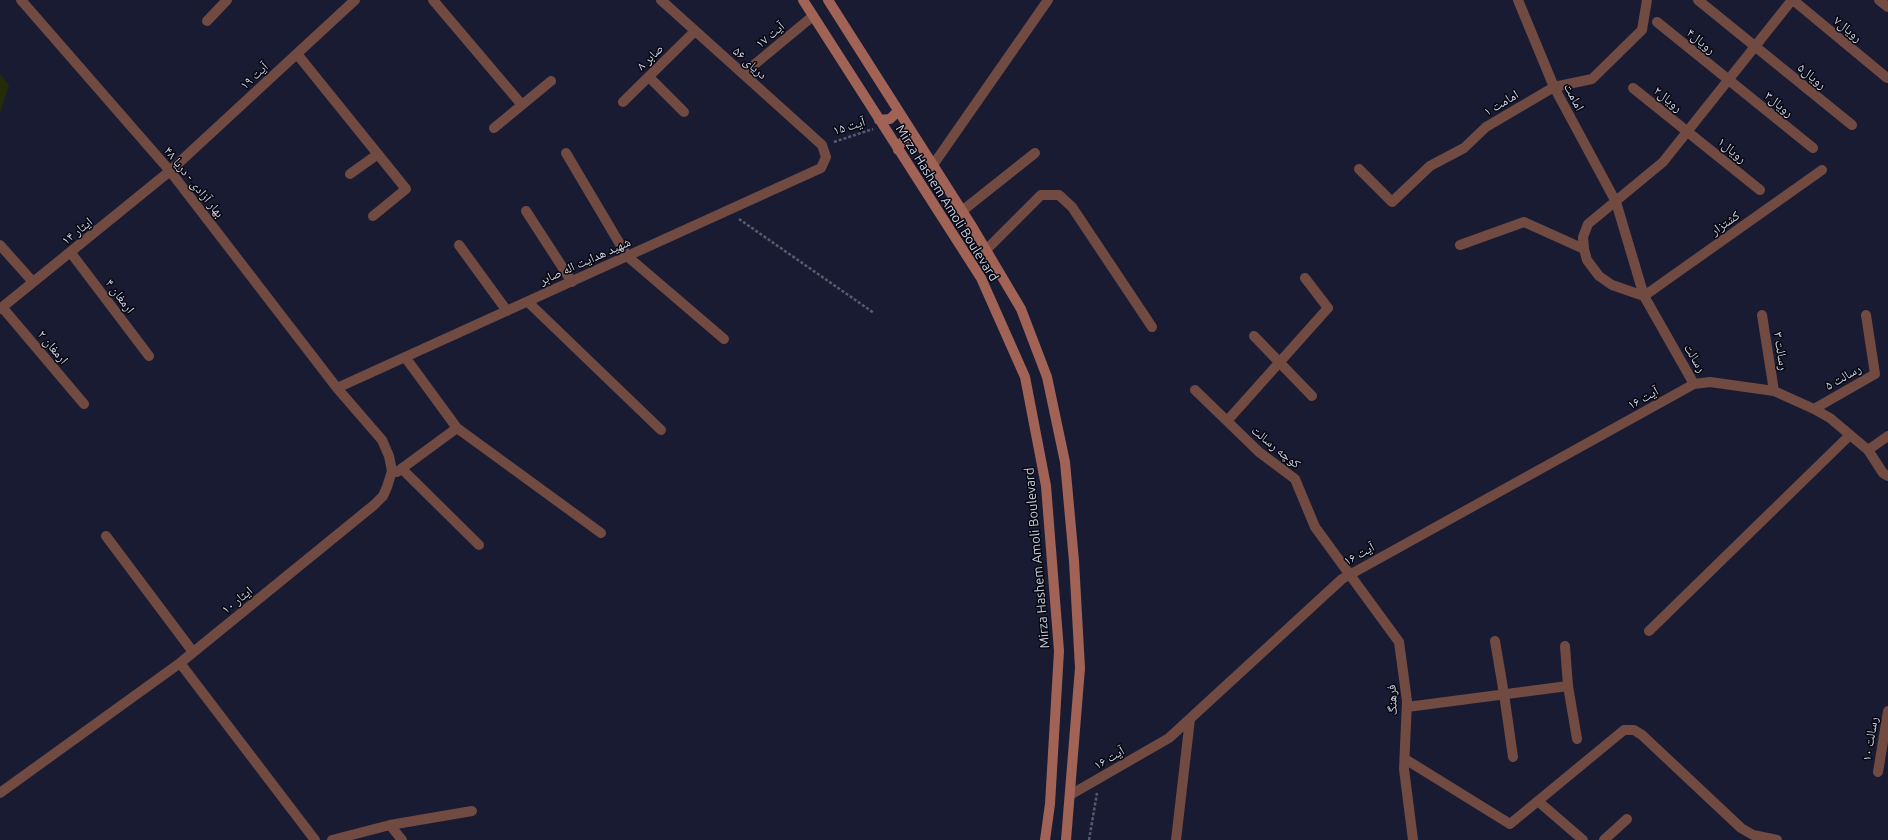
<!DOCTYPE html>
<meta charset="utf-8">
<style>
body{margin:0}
canvas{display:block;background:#191b32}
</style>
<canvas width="1888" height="840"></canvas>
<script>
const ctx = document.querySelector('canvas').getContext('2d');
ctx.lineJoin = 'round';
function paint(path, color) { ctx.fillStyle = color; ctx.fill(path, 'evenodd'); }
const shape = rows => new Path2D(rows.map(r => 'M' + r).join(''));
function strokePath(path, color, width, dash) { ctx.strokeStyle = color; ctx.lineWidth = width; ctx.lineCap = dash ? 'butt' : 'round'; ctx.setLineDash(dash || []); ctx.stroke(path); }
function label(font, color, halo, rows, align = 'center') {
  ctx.font = font + ' Ubuntu,"Noto Naskh Arabic",sans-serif'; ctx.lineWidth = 3; ctx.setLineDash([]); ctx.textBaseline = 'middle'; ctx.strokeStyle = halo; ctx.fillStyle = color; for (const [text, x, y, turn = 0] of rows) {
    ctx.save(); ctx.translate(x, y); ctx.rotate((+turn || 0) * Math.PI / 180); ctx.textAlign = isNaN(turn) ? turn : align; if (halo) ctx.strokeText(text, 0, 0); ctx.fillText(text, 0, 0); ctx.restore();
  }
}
paint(shape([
 [0,74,9,85,0,113]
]), '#262b07');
strokePath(shape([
 [834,142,873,129],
 [739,219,874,313],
 [1089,840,1097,793]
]), '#585a6e', 2.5, [3, 2]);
strokePath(shape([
 [433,0,522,105],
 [1518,0,1554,87,1616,202,1644,296,1822,170],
 [1698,0,1852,125],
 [1792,0,1663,162,1588,224,1583,237,1584,249,1587,260,1599,276,1612,285,1644,296,1694,384,1710,382,1774,391,1814,409,1830,418,1868,450,1883,473,1888,476],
 [1793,0,1887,78],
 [1879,0,1888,7],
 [207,21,227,0],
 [1657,22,1813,148],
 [297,54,406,189,373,216],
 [743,74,813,16],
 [649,77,684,112],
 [1633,88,1760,190],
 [623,102,695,31],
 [494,128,551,81],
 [566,153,627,256,724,339],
 [933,165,1048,0],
 [1359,169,1392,202,1430,166,1464,148,1486,127,1554,87,1592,79,1642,30,1647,0],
 [350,174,378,154],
 [526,211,572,282],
 [962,211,1035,153],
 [0,245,33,282],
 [459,245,507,311],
 [1460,245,1524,222,1584,249],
 [986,250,1041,195,1059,195,1072,207,1152,327],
 [71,253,149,356],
 [528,302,661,430],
 [2,307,84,404],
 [0,309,170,171,355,0],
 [1762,315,1774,391],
 [1254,336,1312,396],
 [405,357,457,428,601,533],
 [337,388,821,168,826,157,822,145,661,0],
 [1195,390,1259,452,1295,479,1315,527,1399,642,1407,701,1404,769,1413,840],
 [1814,409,1875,374,1866,315],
 [1227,421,1328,308,1305,278],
 [1868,450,1888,436],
 [402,469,479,545],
 [397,472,457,428],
 [106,536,193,652],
 [1649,631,1850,435],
 [1495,641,1504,694,1513,757],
 [180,663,315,840],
 [1568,686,1577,739],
 [1407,707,1568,686,1565,646],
 [1405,759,1510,824,1624,730,1634,730,1642,735,1741,828,1753,835,1777,840],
 [1878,772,1888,711],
 [0,793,180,663,374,505,383,496,387,487,392,471,389,456,382,440,337,388,170,171,21,0],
 [1070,795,1169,738,1342,579,1694,384],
 [1539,802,1583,840],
 [390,825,472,811],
 [332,840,390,825,402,840],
 [1176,840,1190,719],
 [1604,840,1627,819]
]), '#714a41', 10);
strokePath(shape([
 [803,0,981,278,1025,377,1046,486,1059,651,1050,804,1045,840],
 [828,0,973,228,1021,309,1047,377,1065,462,1074,561,1080,668,1066,840],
 [879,120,890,119,898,111],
 [898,150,900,144,904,141,913,140,918,142]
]), '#a06355', 10);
label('13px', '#ced1e1', '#060711', [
 ["رویال۷",1848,29,40],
 ["آیت ۱۷",770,35,-40],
 ["رویال۴",1701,41,39],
 ["صابر ۸",650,57,-44],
 ["دریای ۵۶",750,63,42],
 ["آیت ۱۹",254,76,-43],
 ["رویال۵",1812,76,39],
 ["امامت",1574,97,62],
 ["رویال۲",1668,99,39],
 ["امامت ۱",1501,103,-31],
 ["رویال۳",1779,104,39],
 ["آیت ۱۵",849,126,-17],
 ["رویال۱",1732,150,39],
 ["بهار آزادی - دریا ۴۸",194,182,51],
 ["Mirza Hashem Amoli Boulevard",947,203,58],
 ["کشتزار",1725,223,-35],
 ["ایثار ۱۴",77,231,-39],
 ["شهید هدایت اله صابر",585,261,-24],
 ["ارمغان ۴",120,296,53],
 ["ارمغان ۲",53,347,50],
 ["رسالت ۳",1781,351,81],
 ["رسالت",1695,358,59],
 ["رسالت ۵",1843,377,-30],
 ["آیت ۱۶",1643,398,-29],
 ["کوچه رسالت",1276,447,39],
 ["آیت ۱۶",1359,554,-29],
 ["Mirza Hashem Amoli Boulevard",1037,558,-95],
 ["ایثار ۱۰",237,600,-39],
 ["فرهنگ",1392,700,-93],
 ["رسالت ۱۰",1870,739,-81],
 ["آیت ۱۶",1109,758,-30]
]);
</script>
